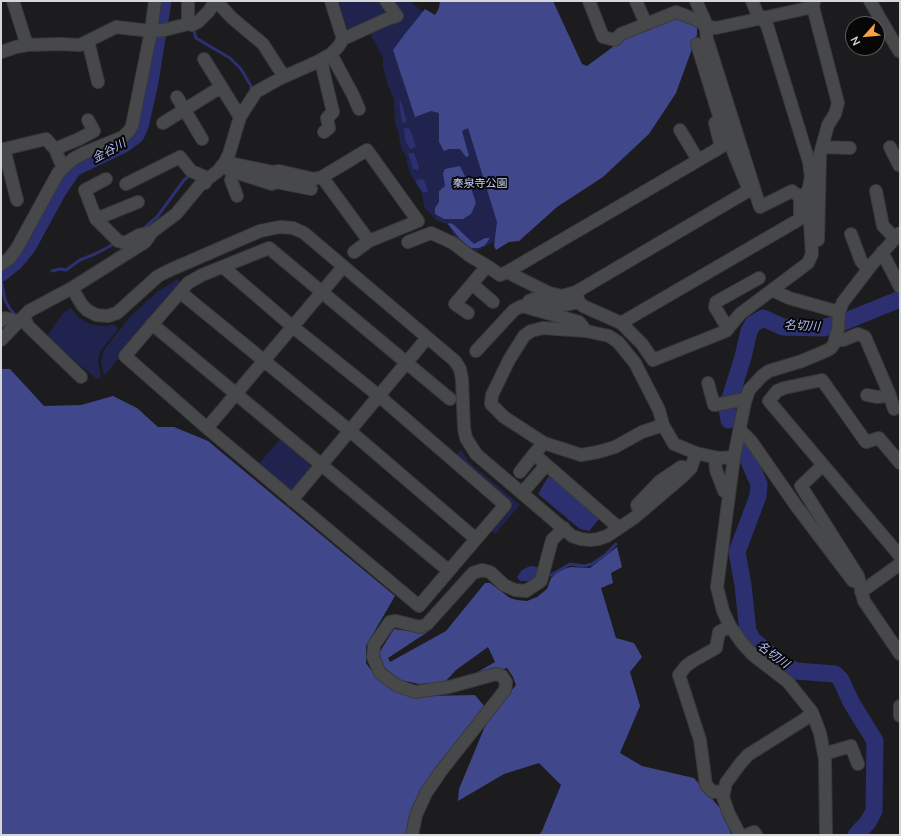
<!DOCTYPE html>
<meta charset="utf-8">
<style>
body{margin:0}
#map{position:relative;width:901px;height:836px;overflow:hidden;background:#1c1c1e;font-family:Mulish,sans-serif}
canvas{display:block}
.frame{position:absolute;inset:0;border:2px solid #d6d7d8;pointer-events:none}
.north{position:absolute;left:845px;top:16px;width:40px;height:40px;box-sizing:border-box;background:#070708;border:1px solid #5a5a5b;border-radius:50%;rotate:243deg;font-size:11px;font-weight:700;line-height:16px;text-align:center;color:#d6d7d8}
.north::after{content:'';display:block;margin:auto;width:14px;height:18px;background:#f5a345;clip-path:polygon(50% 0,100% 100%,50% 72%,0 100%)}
</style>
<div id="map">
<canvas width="901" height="836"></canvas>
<div class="frame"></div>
<div class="north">N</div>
</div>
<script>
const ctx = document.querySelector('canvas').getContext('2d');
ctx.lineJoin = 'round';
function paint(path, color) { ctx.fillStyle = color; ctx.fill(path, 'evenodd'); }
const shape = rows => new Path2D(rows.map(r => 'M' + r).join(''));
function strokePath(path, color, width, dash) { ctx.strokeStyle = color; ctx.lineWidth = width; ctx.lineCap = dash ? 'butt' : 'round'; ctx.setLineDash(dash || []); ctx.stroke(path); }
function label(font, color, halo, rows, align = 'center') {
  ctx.font = font + ' Mulish,"Noto Sans JP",sans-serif'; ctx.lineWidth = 4; ctx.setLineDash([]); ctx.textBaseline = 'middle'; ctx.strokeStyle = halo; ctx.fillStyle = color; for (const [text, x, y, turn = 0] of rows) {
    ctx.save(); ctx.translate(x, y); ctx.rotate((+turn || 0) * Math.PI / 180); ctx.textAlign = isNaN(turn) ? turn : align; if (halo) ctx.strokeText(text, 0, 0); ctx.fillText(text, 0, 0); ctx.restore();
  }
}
paint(shape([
 [338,1,410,1,423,12,485,131,501,238,477,251,470,249,456,239,448,225,436,220,424,207,422,194,411,175,407,164,407,158,401,148,398,130,395,124,394,99,387,83,383,66,383,58,368,30,351,39],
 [178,279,181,283,104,376,101,361,104,350,129,318,157,292],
 [71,308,79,318,90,324,101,326,115,325,118,329,101,350,98,359,100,373,102,377,97,379,46,337,64,312],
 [281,438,309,463,311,468,295,488,287,491,256,467],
 [461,450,469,462,520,505,495,534,490,530,512,504,456,455]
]), '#1f234e');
paint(shape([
 [440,1,553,1,582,64,587,66,625,38,677,16,697,25,697,35,676,93,649,134,603,177,557,207,519,241,509,242,496,250,494,246,497,222,468,128,462,131,469,156,466,157,460,149,449,149,444,151,439,142,439,113,431,111,415,117,393,50,404,35,425,9,435,15,439,8],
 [460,166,471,188,476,203,471,214,463,219,444,219,435,214,435,208,439,202,439,191,445,186,443,173,445,169],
 [450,223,454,225,474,244,485,238,490,238,485,245,479,248,471,248,460,239,448,224],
 [1,369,10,369,44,406,81,405,113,396,137,408,158,427,174,427,208,441,395,596,366,646,366,663,376,677,427,696,475,695,485,707,414,807,406,835,1,835],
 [617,547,622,567,611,573,613,583,601,588,616,638,634,643,642,657,630,672,640,706,620,753,642,766,694,778,726,815,731,835,539,835,542,831,561,785,539,763,504,774,458,801,459,789,488,719,516,685,513,677,507,668,462,681,495,662,488,647,456,670,445,682,419,684,400,680,384,667,379,653,394,629,416,632,429,629,429,631,388,658,390,662,446,631,485,583,490,583,510,598,517,600,527,601,537,597,547,589,551,578,560,570,571,567,590,568]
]), '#40478a');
paint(shape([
 [400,101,401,101,407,122,402,123,399,102],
 [404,128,410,129,416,147,410,149,405,140],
 [408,153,414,153,419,167,418,170,413,169],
 [421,179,424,180,428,191,423,193,416,182,417,180],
 [548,477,551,477,600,518,589,531,580,529,538,494],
 [530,566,538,567,539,573,536,577,529,581,520,581,517,577,522,570]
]), '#2c3071');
strokePath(shape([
 [193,28,196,38,206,44,230,58,241,69,251,86,251,92],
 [143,229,157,217,184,180,189,176,192,176],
 [52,271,60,269,66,270,80,260,95,254,114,244],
 [1,280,5,300,10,309,15,315],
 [551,575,570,564,584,566,592,564,605,555,616,544]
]), '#2c3071', 3);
strokePath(shape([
 [1,273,16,261,28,246,58,191,73,169,78,166,124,144,136,135,140,126,150,82,163,1],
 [729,420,727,408,743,357,749,331,753,324,763,318,783,327,823,328,846,321,900,299],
 [745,452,759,484,758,496,737,552,743,585,748,632,753,640,783,665,796,671,835,674,841,680,851,702,875,741,874,811,868,822,856,835]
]), '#2c3071', 17);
const minor = shape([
 [13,1,27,45],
 [216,1,232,18,263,44,281,72,286,76],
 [589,1,603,37,615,40,621,34,676,12,697,20,706,26,716,28,813,7],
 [636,1,646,24],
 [696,1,705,21,707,39,760,207,792,191,800,197],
 [814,1,813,7,838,103,835,114,828,125,820,154,818,240],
 [870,1,899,51],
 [188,24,188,1],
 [343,39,387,19,397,16,386,1],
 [88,41,98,82],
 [697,44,720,119],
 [1,52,16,47,27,45,60,44,80,45,116,27,151,31,164,30,188,24,192,25,198,22,209,11,215,1],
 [331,54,353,95,359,109],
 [204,59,240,117],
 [322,59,323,70,333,112,327,118,329,128,324,132],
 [177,97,202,139],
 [163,123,221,87],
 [680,130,698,160],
 [822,147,850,148],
 [890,147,899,165,900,165],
 [1,149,4,149,46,139,55,149,63,168],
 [4,149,17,200],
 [55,149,79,139,94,131,88,120],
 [225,162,273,172,279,171,314,179,322,177,367,150,418,221,369,241,322,177],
 [225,162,229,170,272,184,276,182,311,189],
 [235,172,231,180,237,196],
 [106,179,85,190,96,219,118,241,122,242,125,243,139,235,152,232],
 [126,184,180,157,191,171,208,178,205,183],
 [749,190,720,119,715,123,721,147,507,272,549,293,562,296,576,292,579,302,583,306,621,323,642,344,653,360,726,331,740,314,808,263,812,254,808,192,811,177,809,162,767,25,757,13,752,1],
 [876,191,883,226,895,238],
 [96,219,138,202],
 [851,234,861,261,868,269],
 [408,242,431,233,453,243,470,256,487,266],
 [354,252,369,241],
 [882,252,900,287],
 [1,264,9,259,17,248,58,173,63,168,73,159,84,153,123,137,129,131,132,126,151,31,155,1],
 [223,267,293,327,379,396,505,505,419,606,207,428,125,356,188,283,202,275,269,248,450,399],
 [472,284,493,302],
 [72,288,82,305,87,310,96,315,108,316,117,313,158,276,170,270,260,231,280,227,293,228,304,233,455,361,460,369,462,379,464,428,466,438,476,454,572,536,581,539,590,540,598,539,607,536,634,518,682,477,691,468,696,453,674,444,663,425,659,410,635,363,618,342,609,336,586,331,543,328,531,331,524,336,509,360,492,395,491,404,504,417,544,443,581,455,598,452,615,447,642,432,663,425],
 [772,290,789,298,839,312],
 [180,292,350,431,476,539],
 [576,292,753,188],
 [526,307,529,301,534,299,563,305,579,302],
 [468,313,455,304,487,266,500,275,507,272],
 [24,316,28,326,81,377],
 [1,321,5,318,19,321],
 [621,323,800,219,800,197,806,193],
 [152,324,449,571],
 [728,329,715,307,716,302,759,278],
 [836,339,843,340,858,334,865,337,889,393,885,396,877,397,867,395],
 [1,340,29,311,72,288,145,242,152,232,176,214,201,184,218,171,225,162,229,154,240,117,256,92,281,78,317,62,331,54,338,47,343,39,331,1],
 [476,351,514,310,522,306,579,322,586,331],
 [708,383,714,405,746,399],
 [889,393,894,409],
 [207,428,343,267],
 [740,430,751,441,797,507,853,581],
 [544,443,534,454,619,528],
 [696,453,718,458,734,457],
 [715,457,716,470,724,491],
 [900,463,879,438,866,442,822,380,784,388,777,391,769,401,900,556],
 [823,465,801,486,858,576,864,601,900,654],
 [520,472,534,454],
 [522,493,546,465],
 [292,500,427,338],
 [640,513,637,505,660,481,681,467,691,468],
 [861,592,900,564],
 [900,706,900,716],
 [824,754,851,746,858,764],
 [724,791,713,792,706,785,700,740,679,675,686,666,693,661,716,648,719,632,730,626],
 [412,835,416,815,426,793,441,771,505,690,506,682,502,676,496,674,449,687,415,692,396,685,380,673,373,657,374,645,390,622,396,621,420,627,427,624,473,573,482,570,490,572,504,585,515,590,526,591,541,581,552,540,564,528],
 [740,835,729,814,723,797,726,783,740,764,748,755,805,719,812,712],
 [746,835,754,832,756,835],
 [826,835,825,759,820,733,812,712,788,682,753,655,742,643,730,626,723,611,717,587,734,457,745,402,749,390,762,376,769,371,802,361,828,350,831,348,834,344,838,329,839,312,843,302,873,263,900,233]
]);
strokePath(minor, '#39393a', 14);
strokePath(minor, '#47484a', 12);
label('11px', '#c6cef5', '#070708', [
 ["秦泉寺公園",480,184]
]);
label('italic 12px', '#b0bcf6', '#070708', [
 ["金谷川",109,151,-28],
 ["名切川",802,326,3],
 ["名切川",773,655,36]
]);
</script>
